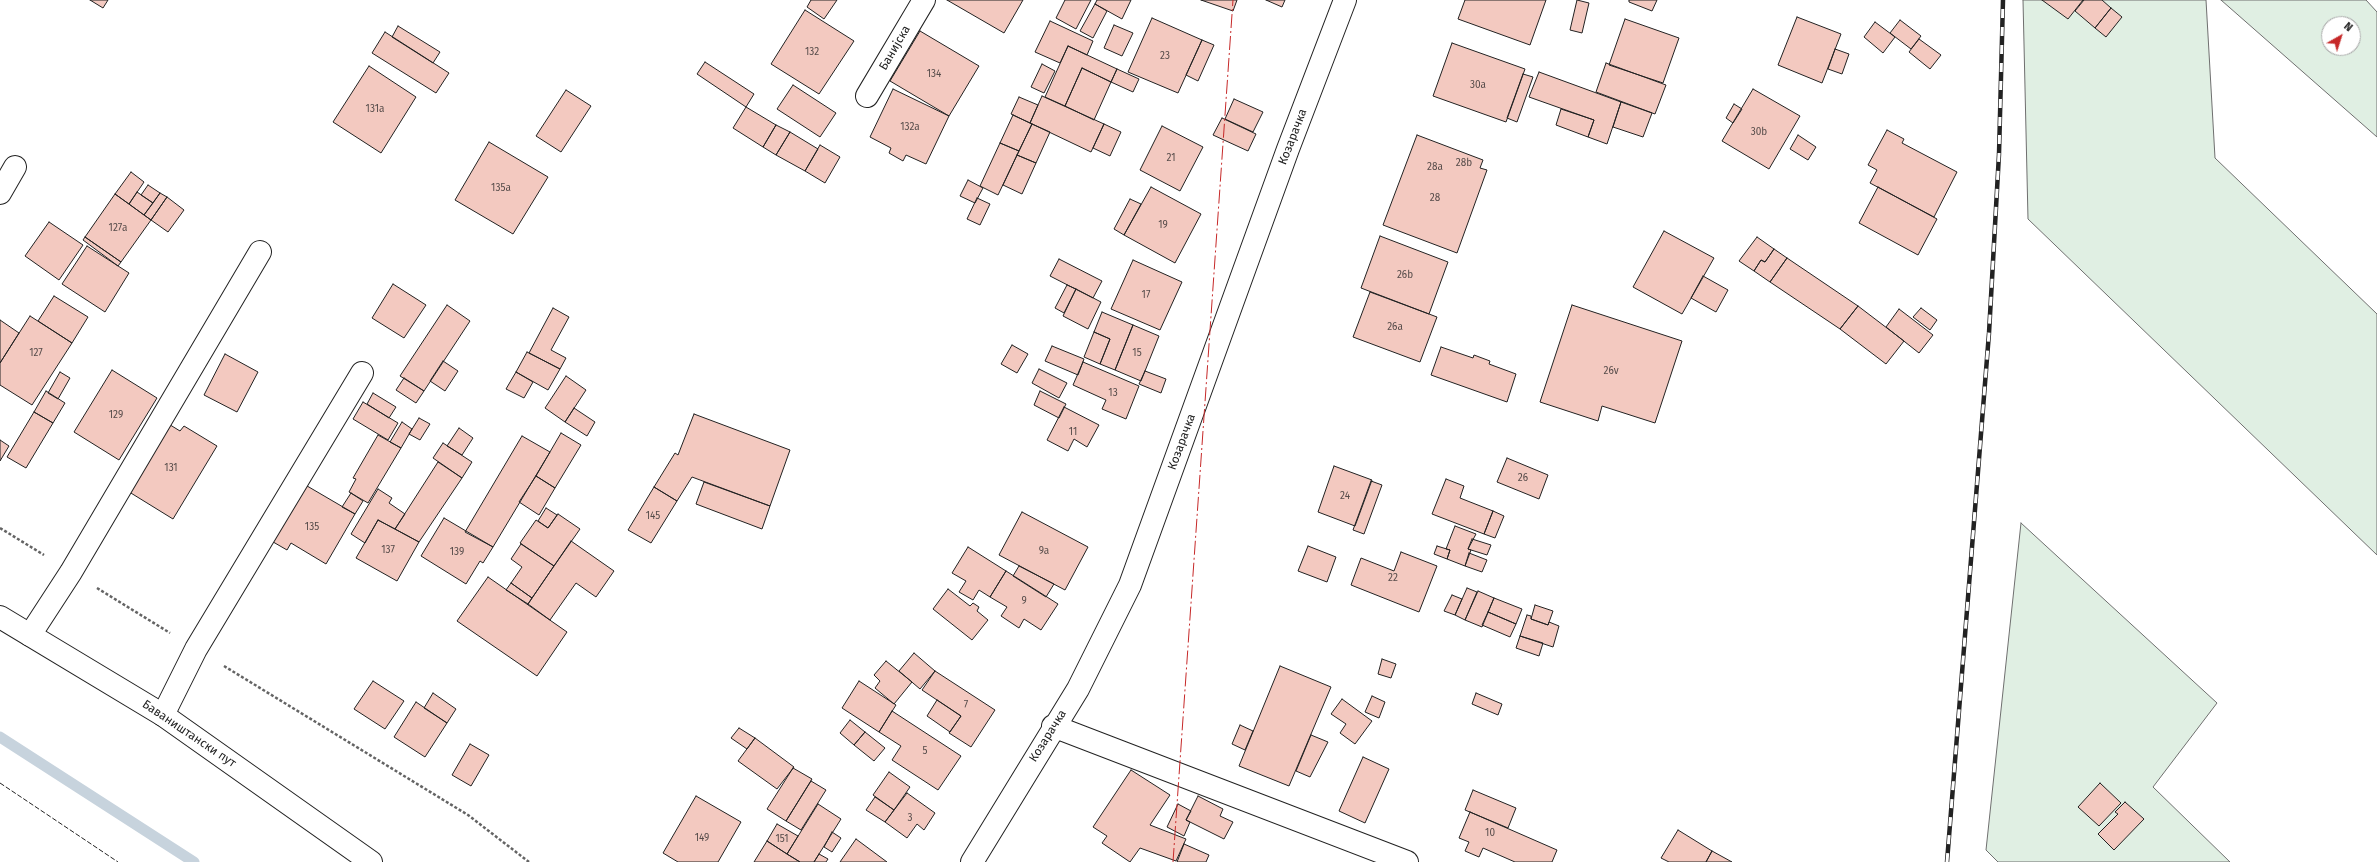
<!DOCTYPE html>
<meta charset="utf-8">
<style>
body{margin:0}
#map{position:relative;width:2377px;height:862px;overflow:hidden;background:#fff;font-family:"Fira Sans",sans-serif}
canvas{display:block}
.north{position:absolute;left:2321px;top:16px;width:40px;height:40px;box-sizing:border-box;background:#fff;border:1px solid #a7a7a7;border-radius:50%;rotate:39deg;font-size:11px;font-weight:700;line-height:16px;text-align:center;color:#222}
.north::after{content:'';display:block;margin:auto;width:14px;height:18px;background:#c62828;clip-path:polygon(50% 0,100% 100%,50% 72%,0 100%)}
</style>
<div id="map">
<canvas width="2377" height="862"></canvas>
<div class="north">N</div>
</div>
<script>
const ctx = document.querySelector('canvas').getContext('2d');
ctx.lineJoin = 'round';
function paint(path, color) { ctx.fillStyle = color; ctx.fill(path, 'evenodd'); }
const shape = rows => new Path2D(rows.map(r => 'M' + r).join(''));
function strokePath(path, color, width, dash) { ctx.strokeStyle = color; ctx.lineWidth = width; ctx.lineCap = dash ? 'butt' : 'round'; ctx.setLineDash(dash || []); ctx.stroke(path); }
function label(font, color, halo, rows, align = 'center') {
  ctx.font = font + ' "Fira Sans",sans-serif'; ctx.lineWidth = 3; ctx.setLineDash([]); ctx.textBaseline = 'middle'; ctx.strokeStyle = halo; ctx.fillStyle = color; for (const [text, x, y, turn = 0] of rows) {
    ctx.save(); ctx.translate(x, y); ctx.rotate((+turn || 0) * Math.PI / 180); ctx.textAlign = isNaN(turn) ? turn : align; if (halo) ctx.strokeText(text, 0, 0); ctx.fillText(text, 0, 0); ctx.restore();
  }
}
const green = shape([
 [2023,0,2206,0,2215,158,2377,314,2377,555,2028,219,2023,0],
 [2221,0,2366,0,2377,12,2377,137,2221,0],
 [2329,24,2353,24,2353,48,2329,48,2329,24],
 [2021,523,2217,703,2153,787,2230,862,1998,862,1986,850,2021,523]
]);
paint(green, '#e0efe3');
strokePath(green, '#6f6f6f', 1);
strokePath(shape([
 [0,737,194,862]
]), '#c7d3dd', 11);
const building = shape([
 [90,0,108,0,103,8,90,0],
 [811,0,837,0,824,19,807,7,811,0],
 [947,0,1023,0,1004,33,947,0],
 [1065,0,1091,0,1076,29,1056,18,1065,0],
 [1097,0,1131,0,1122,19,1095,4,1097,0],
 [1201,0,1237,0,1233,11,1201,0],
 [1266,0,1285,0,1282,7,1266,0],
 [1465,0,1546,0,1530,45,1458,19,1465,0],
 [1577,0,1589,3,1582,33,1570,30,1577,0],
 [1629,0,1657,0,1652,11,1629,2,1629,0],
 [2042,0,2083,0,2068,19,2042,0],
 [2084,0,2102,0,2111,8,2095,28,2075,11,2084,0],
 [1095,4,1107,11,1093,38,1080,31,1095,4],
 [2111,8,2122,17,2106,37,2095,28,2111,8],
 [805,10,854,41,819,94,771,64,805,10],
 [1797,17,1841,34,1822,83,1778,65,1797,17],
 [1152,18,1202,40,1178,93,1128,72,1152,18],
 [1625,19,1679,38,1663,83,1609,65,1625,19],
 [1900,20,1921,36,1911,49,1890,33,1900,20],
 [1050,21,1093,41,1087,55,1068,46,1060,63,1035,52,1050,21],
 [1875,22,1895,37,1883,53,1864,37,1875,22],
 [1114,25,1133,33,1122,56,1104,48,1114,25],
 [398,26,440,52,433,63,392,37,398,26],
 [920,31,979,66,949,116,890,81,920,31],
 [385,32,449,73,436,93,372,53,385,32],
 [1919,39,1941,55,1930,69,1909,52,1919,39],
 [1202,40,1214,45,1198,81,1186,75,1202,40],
 [1452,43,1525,69,1506,122,1433,96,1452,43],
 [1068,46,1117,69,1111,82,1082,68,1065,106,1045,97,1068,46],
 [1835,49,1849,54,1842,74,1828,69,1835,49],
 [705,62,754,94,746,107,697,74,705,62],
 [1606,63,1666,85,1655,114,1596,92,1606,63],
 [1042,64,1055,71,1044,93,1031,87,1042,64],
 [369,66,416,97,381,153,333,122,369,66],
 [1082,68,1111,82,1094,120,1065,106,1082,68],
 [1117,69,1139,79,1133,92,1111,82,1117,69],
 [1539,72,1621,102,1607,144,1588,137,1594,120,1529,97,1539,72],
 [1523,74,1533,77,1517,122,1507,118,1523,74],
 [793,85,836,113,820,137,777,109,793,85],
 [893,89,949,116,926,164,906,155,903,161,889,153,891,148,870,137,893,89],
 [1753,89,1800,116,1769,169,1722,141,1753,89],
 [566,90,591,106,561,152,536,136,566,90],
 [1042,96,1104,124,1091,152,1030,123,1042,96],
 [1019,97,1038,105,1030,123,1011,114,1019,97],
 [1234,99,1263,112,1253,132,1225,119,1234,99],
 [1621,102,1652,113,1643,137,1613,127,1621,102],
 [1734,104,1742,109,1733,123,1726,118,1734,104],
 [746,107,776,125,763,147,733,128,746,107],
 [1561,109,1594,120,1588,137,1556,125,1561,109],
 [1013,115,1032,124,1019,151,1000,143,1013,115],
 [1222,118,1256,134,1248,151,1213,135,1222,118],
 [1032,124,1050,132,1036,163,1017,155,1032,124],
 [1104,124,1121,132,1110,156,1093,148,1104,124],
 [776,125,790,132,776,155,763,147,776,125],
 [1162,126,1203,147,1180,191,1140,170,1162,126],
 [1887,130,1904,139,1902,143,1957,172,1934,217,1870,183,1877,170,1868,165,1887,130],
 [790,132,818,149,805,171,776,155,790,132],
 [1417,135,1483,160,1480,168,1487,170,1457,253,1383,225,1417,135],
 [1798,135,1816,147,1808,160,1790,149,1798,135],
 [489,142,548,177,513,234,455,200,489,142],
 [1000,143,1019,151,998,195,980,186,1000,143],
 [820,145,840,157,825,183,805,171,820,145],
 [1017,155,1036,163,1022,194,1003,185,1017,155],
 [131,172,144,182,129,204,115,194,131,172],
 [968,180,983,188,975,203,960,196,968,180],
 [148,185,160,193,153,203,141,195,148,185],
 [1151,187,1201,214,1175,263,1124,235,1151,187],
 [1878,187,1937,219,1918,255,1859,223,1878,187],
 [137,192,153,203,144,215,129,204,137,192],
 [160,193,167,197,151,220,144,215,160,193],
 [115,194,151,220,121,262,85,237,115,194],
 [167,197,184,210,168,232,151,220,167,197],
 [977,198,990,204,980,225,967,219,977,198],
 [1130,199,1141,204,1124,235,1114,229,1130,199],
 [49,222,83,245,59,280,25,256,49,222],
 [1664,231,1714,258,1682,314,1633,287,1664,231],
 [1380,236,1448,262,1429,314,1361,288,1380,236],
 [85,237,121,262,118,266,83,240,85,237],
 [1757,237,1774,249,1765,262,1761,260,1754,271,1739,261,1757,237],
 [87,246,129,273,105,312,62,284,87,246],
 [1774,249,1787,258,1770,282,1754,271,1761,260,1765,262,1774,249],
 [1787,258,1858,306,1840,329,1770,282,1787,258],
 [1059,259,1102,281,1093,298,1050,276,1059,259],
 [1133,260,1182,282,1160,330,1111,309,1133,260],
 [1703,276,1728,290,1716,312,1691,298,1703,276],
 [393,284,426,305,404,338,372,318,393,284],
 [1067,285,1076,289,1064,313,1055,308,1067,285],
 [1076,289,1101,302,1088,329,1063,316,1076,289],
 [1370,292,1437,317,1420,362,1353,337,1370,292],
 [54,296,88,317,72,343,38,321,54,296],
 [447,305,470,321,424,391,400,376,447,305],
 [1572,305,1682,341,1655,423,1602,406,1598,421,1540,402,1572,305],
 [1858,306,1904,341,1886,364,1840,329,1858,306],
 [553,308,569,317,551,350,566,358,560,369,529,353,553,308],
 [1921,308,1937,320,1930,330,1913,317,1921,308],
 [1899,309,1933,335,1919,353,1886,327,1899,309],
 [1102,312,1133,325,1115,370,1100,364,1110,339,1094,332,1102,312],
 [30,316,72,343,32,405,0,385,0,363,30,316],
 [0,320,19,333,0,363,0,320],
 [1133,325,1159,336,1141,381,1115,370,1133,325],
 [1094,332,1110,339,1100,364,1084,357,1094,332],
 [1012,345,1028,354,1017,373,1001,364,1012,345],
 [1052,346,1084,359,1078,375,1045,361,1052,346],
 [1441,347,1473,358,1474,355,1490,361,1489,364,1516,374,1507,402,1431,375,1441,347],
 [527,352,560,369,548,390,516,372,527,352],
 [225,354,258,372,237,412,204,395,225,354],
 [443,361,458,371,445,391,430,381,443,361],
 [1083,362,1139,386,1126,419,1102,409,1106,400,1073,385,1083,362],
 [1039,369,1067,383,1059,398,1032,383,1039,369],
 [112,370,157,398,119,460,74,432,112,370],
 [1145,371,1166,379,1161,393,1139,384,1145,371],
 [60,372,70,378,58,399,48,393,60,372],
 [516,372,533,382,524,398,506,389,516,372],
 [566,376,586,390,565,422,545,408,566,376],
 [404,378,424,391,416,403,396,390,404,378],
 [46,391,65,403,53,423,34,412,46,391],
 [1040,391,1066,404,1059,418,1034,405,1040,391],
 [373,393,396,407,389,418,367,404,373,393],
 [363,402,398,423,388,440,353,419,363,402],
 [1064,407,1099,425,1087,447,1074,439,1068,451,1047,440,1064,407],
 [574,408,595,422,587,436,565,422,574,408],
 [34,412,53,423,26,468,7,457,34,412],
 [694,414,790,450,770,506,692,477,677,501,654,487,675,453,678,455,694,414],
 [419,418,430,424,420,440,409,434,419,418],
 [402,422,412,429,401,448,390,442,402,422],
 [167,423,180,431,184,426,217,446,173,519,126,490,167,423],
 [459,428,473,438,462,455,447,446,459,428],
 [561,433,581,445,555,488,536,476,561,433],
 [378,435,401,448,368,503,349,492,356,479,353,478,378,435],
 [522,436,550,452,493,547,465,532,522,436],
 [0,440,9,446,0,461,0,440],
 [443,443,472,462,462,478,433,458,443,443],
 [1507,458,1548,475,1539,499,1497,482,1507,458],
 [438,462,462,478,419,542,395,529,438,462],
 [1334,466,1372,480,1355,526,1318,512,1334,466],
 [536,476,555,488,539,515,519,502,536,476],
 [1446,479,1464,486,1460,498,1493,511,1484,534,1432,514,1446,479],
 [1371,481,1382,485,1364,534,1353,530,1371,481],
 [704,482,770,506,762,529,696,504,704,482],
 [302,483,355,514,326,564,291,543,287,550,268,539,302,483],
 [654,487,677,501,651,543,628,530,654,487],
 [378,489,392,498,389,503,405,514,395,529,378,520,365,543,351,534,378,489],
 [351,493,363,501,355,514,342,507,351,493],
 [546,508,557,515,548,528,538,521,546,508],
 [1493,511,1504,516,1495,538,1484,534,1493,511],
 [1022,512,1088,547,1065,590,999,555,1022,512],
 [558,514,580,529,554,566,520,543,536,520,548,528,558,514],
 [444,518,493,547,483,563,480,561,466,584,421,556,444,518],
 [378,520,419,542,397,581,356,558,378,520],
 [1455,526,1476,534,1468,549,1471,550,1465,566,1447,559,1450,550,1446,549,1455,526],
 [1472,539,1491,545,1487,555,1468,549,1472,539],
 [571,541,614,571,596,597,576,583,550,620,528,604,571,541],
 [521,544,554,566,532,598,511,583,522,567,511,559,521,544],
 [1308,546,1336,557,1327,582,1298,571,1308,546],
 [1437,546,1450,550,1447,559,1434,554,1437,546],
 [968,547,1006,571,990,597,979,590,973,600,959,592,966,581,952,573,968,547],
 [1401,552,1437,566,1419,612,1351,585,1361,558,1394,571,1401,552],
 [1469,553,1487,560,1482,572,1465,566,1469,553],
 [1019,566,1054,584,1046,597,1013,576,1019,566],
 [1006,571,1058,604,1041,630,1024,619,1019,628,1001,616,1007,607,990,597,1006,571],
 [488,577,567,632,537,676,457,621,488,577],
 [511,583,532,598,528,604,506,590,511,583],
 [1467,588,1477,592,1465,620,1455,615,1467,588],
 [948,589,970,606,973,603,979,607,977,611,988,620,972,640,933,609,948,589],
 [1478,591,1494,598,1482,627,1465,620,1478,591],
 [1452,595,1462,599,1455,615,1444,611,1452,595],
 [1494,598,1522,609,1516,624,1488,612,1494,598],
 [1535,605,1553,611,1548,625,1531,619,1535,605],
 [1488,612,1516,624,1510,637,1482,625,1488,612],
 [1527,615,1531,616,1531,619,1548,625,1549,622,1559,626,1553,647,1520,636,1527,615],
 [1520,636,1543,643,1539,656,1516,648,1520,636],
 [914,653,935,671,920,689,899,671,914,653],
 [1382,659,1396,664,1391,678,1378,674,1382,659],
 [886,661,912,682,894,704,875,688,880,681,874,675,886,661],
 [1280,666,1331,687,1289,786,1239,766,1280,666],
 [935,671,995,710,971,747,949,733,961,716,922,690,935,671],
 [373,681,404,701,385,729,354,709,373,681],
 [859,681,896,705,879,732,842,708,859,681],
 [433,693,456,709,447,723,424,708,433,693],
 [1476,693,1502,704,1498,715,1472,704,1476,693],
 [1372,696,1385,702,1379,718,1365,712,1372,696],
 [1342,699,1372,721,1355,744,1340,733,1346,724,1331,714,1342,699],
 [937,700,961,716,950,732,927,716,937,700],
 [416,702,447,723,425,757,394,737,416,702],
 [892,711,961,756,938,790,892,760,901,746,879,732,892,711],
 [850,720,865,732,854,745,840,733,850,720],
 [1240,725,1253,731,1245,750,1232,744,1240,725],
 [739,728,755,738,747,749,731,738,739,728],
 [865,732,885,748,874,761,854,745,865,732],
 [1311,735,1328,742,1310,777,1296,771,1311,735],
 [755,738,794,767,777,789,738,761,755,738],
 [470,744,489,755,471,786,452,775,470,744],
 [1363,757,1389,769,1365,823,1339,811,1363,757],
 [793,768,812,779,786,821,767,809,793,768],
 [1131,770,1170,795,1150,825,1186,839,1176,861,1140,848,1130,862,1102,843,1107,836,1093,827,1131,770],
 [889,772,910,787,894,810,873,795,889,772],
 [811,781,826,790,801,830,786,821,811,781],
 [2100,783,2121,803,2099,826,2078,807,2100,783],
 [1473,790,1516,808,1508,828,1465,810,1473,790],
 [907,793,935,813,924,830,917,824,907,838,885,822,907,793],
 [696,796,741,822,718,862,678,862,663,853,696,796],
 [1198,796,1223,809,1220,816,1233,822,1224,839,1186,820,1198,796],
 [875,797,894,810,885,822,866,810,875,797],
 [2125,802,2144,819,2114,850,2098,834,2118,814,2115,812,2125,802],
 [818,804,841,819,814,862,800,862,787,854,818,804],
 [1178,804,1191,811,1186,820,1190,822,1184,836,1167,827,1178,804],
 [1470,812,1557,850,1552,862,1515,862,1483,848,1479,857,1465,851,1469,842,1459,838,1470,812],
 [777,824,798,836,787,854,767,841,777,824],
 [1678,830,1712,851,1706,862,1669,862,1661,858,1678,830],
 [832,832,841,838,832,852,824,847,832,832],
 [856,839,887,862,840,862,856,839],
 [767,841,787,854,800,862,754,862,767,841],
 [1184,844,1209,855,1206,862,1177,862,1184,844],
 [1712,851,1732,862,1706,862,1712,851],
 [819,854,828,859,826,862,814,862,819,854]
]);
paint(building, '#f3c9c0');
strokePath(building, '#222', 1);
const street = shape([
 [867,96,924,0],
 [0,193,15,167],
 [30,635,71,572,260,252],
 [163,715,196,649,362,373],
 [1053,726,1407,862],
 [972,862,1078,689,1130,585,1288,149,1345,0]
]);
const primary = shape([
 [0,617,163,715,371,862]
]);
strokePath(street, '#222', 24);
strokePath(primary, '#222', 24);
strokePath(shape([
 [0,528,44,555],
 [97,588,170,633],
 [224,666,468,815,529,862]
]), '#646464', 2.5, [3, 2]);
strokePath(street, '#fff', 22);
strokePath(primary, '#fff', 22);
const rail = shape([
 [1947,862,1989,333,1999,154,2003,0]
]);
strokePath(rail, '#222', 4.5);
strokePath(rail, '#fff', 3, [9]);
strokePath(shape([
 [0,783,118,862]
]), '#222', 1, [5, 2]);
strokePath(shape([
 [1173,862,1233,0]
]), '#c62828', 1, [14, 3, 2, 3]);
label('10px', '#564c4a', null, [
 ["132",812,52],
 ["23",1165,56],
 ["134",934,74],
 ["30a",1478,85],
 ["131a",375,109],
 ["132a",910,127],
 ["30b",1759,132],
 ["21",1171,158],
 ["28b",1464,163],
 ["28a",1435,167],
 ["135a",501,188],
 ["28",1435,198],
 ["19",1163,225],
 ["127a",118,228],
 ["26b",1405,275],
 ["17",1146,295],
 ["26a",1395,327],
 ["127",36,353],
 ["15",1137,353],
 ["26v",1611,371],
 ["13",1113,393],
 ["129",116,415],
 ["11",1073,432],
 ["131",171,468],
 ["26",1523,478],
 ["24",1345,496],
 ["145",653,516],
 ["135",312,527],
 ["137",388,550],
 ["9a",1044,551],
 ["139",457,552],
 ["22",1393,578],
 ["9",1024,601],
 ["7",966,705],
 ["5",925,751],
 ["3",910,818],
 ["10",1490,833],
 ["149",702,838],
 ["151",782,839]
]);
label('12px', '#222', '#fff', [
 ["Банијска",895,48,-60],
 ["Козарачка",1293,137,-69],
 ["Козарачка",1182,442,-70],
 ["Баваништански пут",189,734,34],
 ["Козарачка",1048,736,-58]
]);
</script>
